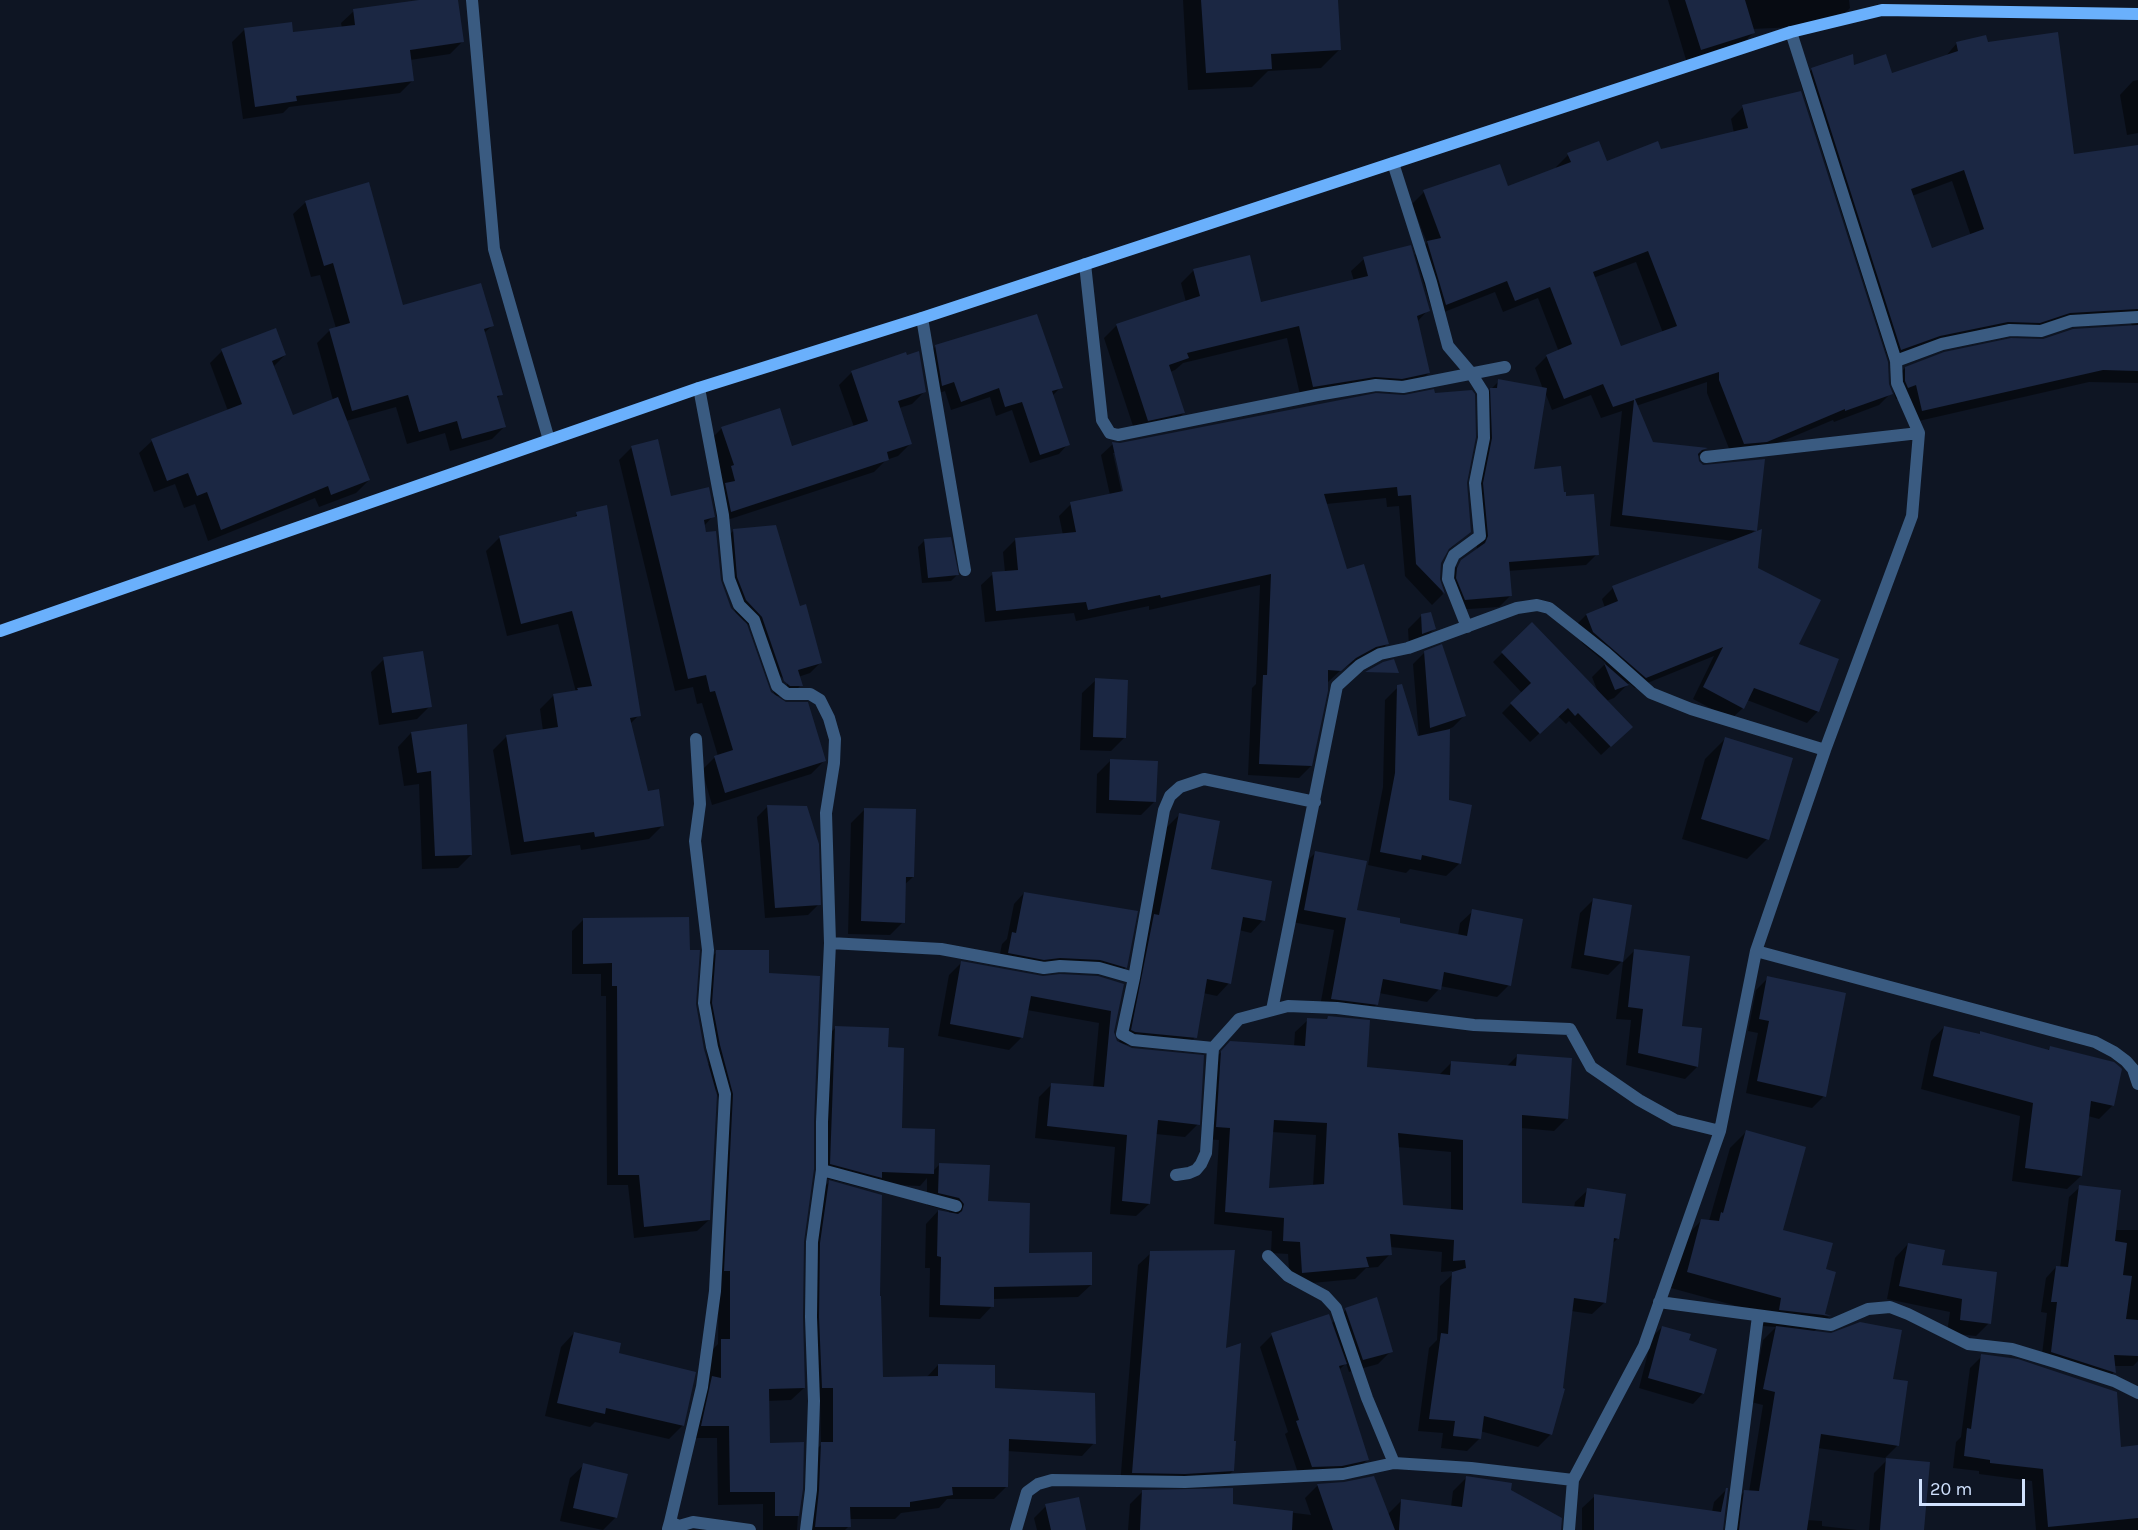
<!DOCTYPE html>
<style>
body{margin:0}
#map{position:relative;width:2138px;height:1530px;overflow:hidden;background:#0e1523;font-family:Karla,sans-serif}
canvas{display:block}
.scale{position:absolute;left:1919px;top:1479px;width:106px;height:27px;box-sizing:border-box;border:3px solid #d1e2fe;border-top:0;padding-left:8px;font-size:18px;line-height:21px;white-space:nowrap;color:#d1e2fe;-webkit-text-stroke:4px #0e1523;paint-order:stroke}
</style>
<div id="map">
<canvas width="2138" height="1530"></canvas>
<div class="scale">20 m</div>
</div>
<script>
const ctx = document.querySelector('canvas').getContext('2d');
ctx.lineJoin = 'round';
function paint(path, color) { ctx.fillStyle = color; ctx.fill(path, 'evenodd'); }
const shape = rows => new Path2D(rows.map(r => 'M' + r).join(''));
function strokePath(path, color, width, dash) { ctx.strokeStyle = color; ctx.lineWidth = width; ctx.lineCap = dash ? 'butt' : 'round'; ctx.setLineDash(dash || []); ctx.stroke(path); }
paint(shape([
 [456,0,462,42,450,54,410,60,413,80,400,93,289,107,283,113,243,119,232,42,245,29,292,34,342,28,341,23,354,11],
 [1183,0,1336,0,1339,50,1321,68,1268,71,1252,87,1188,90],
 [1668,0,1849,0,1850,8,1836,22,1818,26,1752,29,1753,33,1740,46,1687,63],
 [1957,43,1987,43,2073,156,2138,221,2138,383,2089,382,1910,423,1904,397,1896,399,1894,394,1893,380,1905,368,2043,340,2133,327,2130,322,1995,334,1927,348,1889,361,1800,82,1812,69,1852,67,1892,75,1945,57],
 [1952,181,1971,236,1931,250,1912,196],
 [2138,80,2138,133,2127,135,2120,95,2133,81],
 [1743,107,1891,393,1879,405,1834,422,1833,420,1754,453,1732,456,1707,393,1707,382,1636,406,1651,443,1705,450,1697,457,1698,462,1755,530,1750,535,1756,569,1797,645,1818,711,1807,723,1747,700,1743,708,1731,719,1693,699,1714,656,1635,688,1629,683,1614,698,1606,701,1631,727,1601,755,1569,721,1566,724,1558,716,1530,742,1502,713,1522,693,1493,662,1532,624,1598,692,1592,677,1606,663,1582,643,1575,626,1586,615,1605,608,1602,599,1613,588,1734,541,1610,526,1622,411,1601,418,1591,395,1552,410,1545,392,1532,470,1562,494,1597,554,1586,565,1508,571,1510,596,1499,607,1454,610,1450,573,1477,549,1473,496,1488,392,1499,381,1543,389,1535,368,1547,356,1559,352,1538,298,1503,312,1495,292,1434,316,1415,255,1427,243,1412,204,1424,192,1507,188,1557,169,1556,167,1568,155,1606,162,1734,133,1731,119],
 [1636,262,1663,333,1620,348,1593,278],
 [306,202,402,307,492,326,484,333,502,394,496,399,504,427,492,439,450,451,445,433,407,444,396,407,346,421,369,480,356,493,319,507,315,498,208,541,195,504,184,508,175,484,154,492,139,453,152,441,228,411,210,363,222,351,285,355,273,367,292,417,333,400,317,343,330,330,336,328,320,275,311,277,293,214],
 [1364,259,1428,310,1417,322,1429,373,1416,385,1361,389,1301,399,1287,338,1183,363,1175,370,1170,372,1184,413,1171,425,1135,432,1104,338,1117,325,1186,302,1181,283,1194,270,1260,303,1354,281,1351,271],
 [936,346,1061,387,1052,396,1068,444,1059,454,1030,463,1012,410,996,416,990,397,951,410,945,391,933,395,926,356],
 [852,372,925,391,912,404,899,408,911,443,898,456,886,460,874,472,718,523,713,497,722,489,709,441,722,428,791,448,854,427,839,385],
 [1113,444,1465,483,1470,532,1445,553,1440,562,1438,579,1443,594,1432,605,1405,576,1399,506,1387,507,1386,498,1326,504,1346,571,1388,643,1376,655,1363,658,1342,669,1328,682,1311,766,1299,778,1248,775,1252,688,1256,684,1260,585,1149,610,1149,606,1076,621,1074,613,985,622,981,585,993,574,1005,572,1003,552,1015,540,1063,535,1059,516,1071,504,1110,495,1101,455],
 [1113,453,1116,453,1126,498,1123,498],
 [632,447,670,498,713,516,704,526,719,580,730,609,737,617,727,589,722,542,733,531,799,608,821,662,810,673,798,677,801,685,790,696,775,696,824,761,811,774,712,805,702,770,715,757,718,756,702,703,697,704,693,687,675,691,619,460],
 [744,620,751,628,775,696,770,693],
 [779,675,787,682,787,686,777,678],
 [577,514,639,715,630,724,647,793,662,826,649,839,581,850,580,845,511,855,493,750,507,736,543,731,540,709,554,695,576,692,558,624,507,636,486,551,500,537,572,519],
 [924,541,957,575,951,581,922,583,918,547],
 [1421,616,1435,628,1421,642,1409,646,1408,629],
 [1425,652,1465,715,1453,727,1449,729,1447,801,1460,863,1446,876,1410,869,1406,873,1368,865,1383,787,1385,700,1398,687,1419,737,1413,664],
 [384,659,430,706,417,719,379,725,371,672],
 [1096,680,1125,737,1111,751,1080,750,1082,693],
 [466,725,471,855,458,868,422,869,419,784,404,786,398,747,411,733],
 [1725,739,1767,839,1747,859,1682,839,1705,759],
 [1111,760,1155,801,1141,815,1096,813,1097,774],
 [768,806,819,904,808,915,765,918,757,817],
 [865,809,913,877,904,885,903,922,890,935,848,934,851,823],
 [1179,815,1209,870,1263,920,1251,933,1239,930,1229,983,1217,996,1203,993,1195,1037,1183,1050,1121,1044,1198,1124,1185,1137,1156,1134,1149,1204,1136,1216,1110,1214,1115,1147,1035,1138,1039,1097,1052,1084,1093,1088,1099,1023,1027,1010,1021,1038,1009,1050,938,1036,949,975,961,963,1043,978,1123,985,1112,1032,1116,1042,1119,1043,1142,929,1166,828],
 [1316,852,1356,911,1398,924,1458,935,1460,923,1473,911,1509,985,1497,997,1440,986,1439,989,1427,1002,1379,993,1377,1004,1364,1017,1319,1012,1334,930,1292,922,1303,865],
 [1024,893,1126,967,1116,977,1089,970,998,963,1002,944,1007,939,1014,904],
 [1593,900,1622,961,1608,975,1571,968,1580,913],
 [583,920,688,952,694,1005,707,1064,709,1064,700,1016,704,964,717,952,768,975,802,1242,801,1317,804,1388,791,1400,768,1401,768,1445,803,1444,797,1530,763,1530,763,1504,718,1505,717,1438,689,1438,700,1390,709,1381,709,1353,718,1344,721,1108,716,1089,709,1220,697,1231,634,1238,628,1185,607,1185,606,996,601,996,601,974,572,974,572,931],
 [1635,950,1680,1027,1701,1030,1697,1067,1685,1079,1626,1065,1631,1020,1616,1019,1623,962],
 [1768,978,1824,1096,1812,1108,1746,1093,1758,1033,1748,1031,1756,990],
 [1328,1017,1366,1069,1439,1075,1451,1063,1506,1067,1517,1056,1567,1118,1554,1131,1521,1128,1521,1204,1574,1208,1575,1202,1588,1190,1618,1238,1612,1244,1605,1302,1592,1314,1571,1311,1551,1434,1538,1447,1480,1431,1479,1439,1467,1451,1441,1448,1443,1433,1418,1431,1429,1348,1437,1340,1440,1286,1453,1274,1452,1271,1441,1272,1442,1252,1390,1247,1390,1254,1378,1267,1366,1268,1355,1279,1290,1285,1288,1254,1271,1253,1272,1231,1214,1224,1219,1140,1204,1139,1218,1055,1231,1043,1294,1047,1295,1032,1308,1020,1325,1021],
 [1272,1132,1316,1135,1313,1186,1268,1189],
 [1397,1147,1451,1152,1451,1210,1402,1207],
 [1944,1027,1978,1035,1981,1033,2047,1051,2050,1048,2121,1070,2112,1106,2099,1119,2088,1116,2081,1176,2067,1189,2012,1181,2020,1116,1921,1089,1931,1041],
 [835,1028,887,1049,901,1129,932,1172,940,1164,986,1203,1027,1255,1091,1285,1078,1297,992,1299,992,1306,980,1319,929,1317,930,1268,925,1268,926,1224,938,1211,948,1214,949,1211,927,1205,927,1178,920,1186,874,1184,868,1189,818,1176,823,1040],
 [1747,1131,1782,1231,1824,1270,1835,1273,1823,1315,1829,1317,1813,1332,1891,1380,1897,1446,1885,1458,1818,1448,1807,1520,1822,1521,1822,1526,1857,1530,1729,1530,1732,1504,1745,1491,1749,1492,1763,1405,1751,1402,1763,1340,1776,1327,1763,1326,1766,1314,1671,1288,1685,1237,1702,1220,1709,1221,1730,1148],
 [829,1182,878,1298,881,1378,926,1378,938,1365,994,1389,1094,1443,1082,1456,1007,1451,1007,1486,994,1499,947,1499,939,1508,901,1513,895,1519,849,1519,849,1526,845,1530,804,1530,809,1456,821,1445,820,1400,810,1400,817,1195],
 [2080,1187,2115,1230,2138,1230,2138,1361,2133,1366,2113,1366,2114,1372,2104,1383,2041,1363,2047,1313,2041,1312,2046,1278,2056,1267,2060,1268,2069,1197],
 [1908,1244,1940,1267,1989,1323,1976,1336,1947,1333,1950,1312,1887,1299,1895,1258],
 [1151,1253,1225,1350,1233,1471,1220,1483,1120,1485,1138,1265],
 [1346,1310,1391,1351,1378,1364,1349,1372,1346,1363,1339,1370,1367,1460,1355,1472,1300,1479,1285,1434,1288,1432,1260,1347,1272,1335,1331,1324],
 [1662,1327,1703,1393,1693,1404,1639,1388,1652,1337],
 [574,1333,617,1354,683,1425,669,1439,595,1422,590,1427,545,1416,561,1347],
 [1982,1356,2120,1448,2138,1447,2138,1530,2036,1530,2032,1481,1979,1474,1979,1471,1953,1468,1956,1442,1961,1437,1970,1368],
 [1887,1460,1922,1530,1869,1530,1874,1473],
 [584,1465,616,1517,603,1530,560,1521,570,1478],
 [1466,1478,1509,1491,1560,1530,1128,1530,1130,1504,1143,1491,1231,1505,1311,1515,1305,1498,1318,1485,1387,1515,1402,1500,1451,1507,1453,1491],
 [1726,1490,1722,1530,1582,1530,1582,1508,1595,1496,1712,1512,1714,1502],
 [1046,1506,1085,1530,1037,1530,1034,1518]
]), '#0007');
paint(shape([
 [419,0,458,0,464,42,410,50,414,81,296,96,297,101,255,107,244,28,292,22,293,32,355,25,353,9],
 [1201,0,1338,0,1341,50,1271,54,1272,69,1206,73],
 [1685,0,1745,0,1755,33,1701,50],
 [2058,32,2074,154,2138,145,2138,309,2070,313,2040,323,2008,322,1940,336,1901,350,1811,68,1853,54,1854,65,1886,54,1892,73,1958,51,1956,42,1986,35,1988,42],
 [1964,170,1984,229,1932,248,1911,189],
 [1801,91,1888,362,1889,384,1893,394,1845,411,1845,409,1767,442,1744,444,1719,380,1719,372,1635,399,1653,442,1708,448,1702,450,1698,454,1699,461,1703,465,1765,459,1757,531,1622,515,1634,400,1613,407,1603,384,1564,399,1546,355,1572,344,1550,287,1515,301,1507,281,1446,305,1427,241,1441,238,1423,190,1500,164,1508,186,1571,162,1567,153,1599,141,1607,161,1658,141,1661,149,1748,128,1742,105],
 [1648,251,1677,326,1621,346,1593,272],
 [369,182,403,305,481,283,494,326,484,329,503,395,497,396,506,427,462,439,457,421,419,432,408,395,352,411,329,329,350,323,333,263,324,266,305,201],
 [1411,245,1430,311,1417,316,1430,373,1402,379,1375,377,1313,387,1299,326,1187,353,1189,358,1169,365,1185,413,1148,421,1116,324,1200,296,1193,269,1250,255,1261,302,1368,276,1363,257],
 [1037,314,1063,388,1052,391,1070,445,1040,455,1022,402,1005,407,999,388,961,402,954,382,942,386,935,345],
 [2138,325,2138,371,2103,370,1922,411,1916,385,1908,388,1905,381,1905,367,1944,352,2011,338,2043,339,2073,329],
 [276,328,286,355,272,361,293,415,338,397,370,480,331,495,328,486,221,530,207,492,197,496,188,473,167,481,151,439,242,404,221,349],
 [919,351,926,392,898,401,912,444,887,452,889,460,731,512,725,483,735,481,731,466,734,465,721,427,780,408,792,446,868,421,851,371,906,352,907,355],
 [1498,379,1547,388,1534,469,1561,466,1564,492,1566,492,1566,496,1594,494,1599,555,1509,562,1512,596,1465,600,1456,578,1457,568,1461,560,1485,543,1488,536,1483,483,1492,438,1490,388,1497,388],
 [1434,389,1435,393,1472,390,1475,394,1476,437,1467,483,1471,532,1449,549,1441,563,1440,579,1445,594,1416,564,1411,495,1398,496,1397,487,1324,494,1347,569,1364,564,1389,644,1376,647,1356,658,1341,671,1328,670,1328,691,1312,766,1259,764,1263,675,1267,675,1271,574,1161,598,1160,595,1088,610,1086,602,996,611,992,572,1018,570,1015,538,1076,532,1070,502,1123,491,1112,442,1120,443,1376,393,1404,395],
 [658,439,671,496,709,487,715,517,704,520,706,532,716,531,721,580,731,608,747,624,771,692,786,702,808,702,826,761,725,793,714,756,733,750,715,691,710,692,706,675,688,679,631,446],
 [607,505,641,716,630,718,648,791,659,789,664,826,595,837,594,832,524,842,506,735,558,727,553,694,578,690,577,688,592,686,572,611,521,624,499,536,577,516,576,512],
 [776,525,800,606,806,604,822,663,798,670,803,686,790,686,784,681,762,617,746,600,737,577,733,529],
 [1762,529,1758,568,1821,600,1799,644,1839,659,1819,712,1754,688,1744,709,1703,687,1723,647,1646,678,1593,632,1586,614,1618,601,1612,586],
 [951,537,959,575,928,578,924,539],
 [1431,612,1436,629,1422,634,1421,614],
 [1532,622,1633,727,1611,747,1578,713,1575,716,1568,708,1540,734,1510,703,1531,683,1501,652],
 [1442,644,1466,716,1430,728,1424,651],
 [423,651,432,707,392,713,383,657],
 [1394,659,1399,673,1365,672,1383,662],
 [1604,663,1629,685,1615,690],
 [1095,678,1128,680,1126,738,1093,737],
 [1402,684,1418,736,1450,729,1449,800,1472,805,1461,864,1422,855,1421,860,1380,852,1395,773,1397,685],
 [467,724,472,855,435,856,431,771,417,773,411,732],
 [1725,737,1793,758,1769,840,1701,819],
 [1110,759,1158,761,1156,802,1109,800],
 [767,805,807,806,819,844,821,905,775,908],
 [864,808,916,809,914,877,906,877,905,923,861,921],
 [1179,813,1220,821,1211,869,1272,881,1265,921,1243,917,1231,984,1207,979,1197,1038,1135,1032,1131,1030,1154,914,1159,915],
 [1315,851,1367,861,1357,910,1400,918,1400,923,1467,936,1472,909,1523,919,1511,986,1444,972,1441,990,1383,979,1378,1005,1331,999,1346,918,1304,910],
 [1024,892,1138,911,1127,968,1100,960,1060,958,1044,960,1008,953,1012,932,1016,933],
 [1593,898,1632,905,1623,962,1584,955],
 [689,917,690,950,700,950,696,1004,704,1049,717,1095,710,1220,644,1227,639,1175,618,1175,617,986,612,986,612,963,583,964,583,918],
 [1634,949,1690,956,1682,1026,1702,1028,1698,1067,1638,1053,1643,1009,1628,1007],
 [716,950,769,950,769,973,820,976,814,1122,814,1169,804,1242,803,1317,805,1388,769,1389,770,1443,804,1442,803,1489,799,1516,775,1516,775,1492,730,1492,729,1426,701,1426,712,1376,721,1378,721,1339,730,1339,730,1271,724,1271,733,1094,720,1045,712,1003],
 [961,961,1043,976,1060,974,1098,976,1124,984,1114,1032,1117,1041,1132,1048,1204,1055,1200,1125,1158,1120,1150,1204,1122,1201,1127,1135,1047,1126,1051,1083,1104,1087,1111,1011,1031,996,1023,1038,950,1024],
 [1767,976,1846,993,1826,1097,1757,1081,1769,1021,1759,1019],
 [1328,1016,1370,1020,1367,1067,1450,1075,1451,1061,1516,1066,1517,1054,1572,1058,1568,1119,1522,1115,1522,1203,1584,1207,1587,1188,1626,1194,1619,1239,1614,1238,1606,1303,1574,1298,1563,1388,1565,1389,1552,1435,1484,1416,1481,1439,1453,1436,1455,1421,1429,1419,1441,1333,1448,1334,1452,1272,1466,1268,1465,1260,1453,1261,1454,1240,1390,1234,1392,1255,1366,1257,1369,1267,1302,1273,1300,1242,1283,1241,1284,1218,1225,1212,1230,1128,1216,1127,1221,1051,1230,1041,1305,1046,1307,1018,1327,1019],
 [1274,1120,1327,1123,1324,1184,1269,1188],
 [1398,1133,1463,1140,1463,1210,1403,1205],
 [835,1026,889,1028,888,1047,904,1048,902,1128,935,1129,934,1174,882,1172,882,1178,830,1164],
 [1944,1026,1980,1034,1980,1031,2049,1050,2050,1046,2114,1062,2120,1067,2122,1069,2114,1106,2091,1101,2082,1176,2025,1168,2033,1103,1933,1076],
 [1746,1130,1806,1147,1783,1230,1833,1243,1826,1269,1836,1272,1825,1314,1832,1316,1779,1310,1781,1298,1687,1272,1701,1219,1719,1221,1721,1212,1723,1213],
 [939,1163,990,1165,988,1201,1030,1203,1029,1253,1092,1252,1092,1285,994,1287,994,1307,940,1305,941,1257,937,1256,938,1210,958,1214,962,1211,964,1204,959,1198,938,1193],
 [829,1180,882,1195,880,1296,881,1296,883,1377,938,1376,938,1364,995,1365,995,1388,1095,1393,1096,1444,1009,1439,1008,1487,952,1487,953,1495,910,1502,910,1507,850,1507,851,1527,815,1527,819,1490,821,1442,833,1442,833,1388,822,1388,819,1317,820,1243],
 [2079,1185,2121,1190,2115,1241,2127,1243,2123,1275,2132,1276,2126,1319,2138,1320,2138,1356,2114,1355,2116,1373,2051,1352,2057,1302,2051,1302,2056,1266,2068,1267],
 [1908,1243,1945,1250,1942,1265,1997,1272,1991,1324,1960,1320,1962,1299,1899,1286],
 [1235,1250,1226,1348,1241,1343,1234,1441,1236,1441,1234,1471,1185,1474,1132,1473,1150,1251],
 [1377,1297,1393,1352,1363,1360,1345,1308],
 [1329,1314,1347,1364,1339,1366,1369,1460,1342,1466,1312,1467,1296,1421,1299,1420,1271,1333],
 [1860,1322,1902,1330,1893,1379,1908,1381,1899,1446,1821,1434,1807,1530,1739,1530,1744,1490,1759,1491,1775,1392,1763,1389,1776,1326,1831,1333],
 [1662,1326,1691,1334,1689,1340,1717,1349,1704,1394,1648,1378],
 [574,1332,621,1343,619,1353,696,1372,684,1426,606,1408,605,1414,557,1403],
 [1981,1354,2018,1359,2117,1392,2121,1447,2138,1445,2138,1518,2048,1527,2043,1469,1990,1463,1990,1460,1964,1456,1967,1428,1971,1429],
 [1886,1458,1930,1462,1924,1530,1880,1530],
 [583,1463,628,1474,617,1518,573,1508],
 [1374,1476,1395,1530,1333,1530,1317,1484,1344,1482],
 [1466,1476,1512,1483,1511,1490,1562,1518,1561,1530,1399,1530,1401,1499,1462,1507],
 [1233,1488,1233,1504,1293,1511,1292,1530,1140,1530,1142,1490],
 [1726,1488,1728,1488,1723,1530,1594,1530,1594,1494,1721,1512],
 [1079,1497,1086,1530,1051,1530,1045,1504]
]), '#1b2743');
strokePath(shape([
 [472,0,494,249,549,440],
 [1393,163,1431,282,1448,346,1471,373,1483,392,1484,438,1475,483,1480,536,1454,555,1449,566,1448,579,1467,627],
 [1085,264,1102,420,1110,433,1118,435,1317,395,1376,385,1403,387,1505,367],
 [922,318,965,570],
 [1896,361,1942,344,2010,330,2041,331,2071,321,2138,317],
 [699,388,723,515,729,579,739,605,754,620,777,686,787,694,810,694,820,700,829,718,835,739,834,763,826,813,830,943,822,1122,822,1170,812,1242,811,1317,814,1401,811,1490,806,1530],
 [1706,457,1919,433],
 [1315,802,1204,779,1180,787,1170,796,1164,810,1134,978,1122,1034,1133,1040,1213,1048,1239,1019,1288,1006,1337,1008,1474,1025,1570,1029,1591,1067,1639,1100,1675,1120,1720,1131],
 [830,943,941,949,1044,968,1060,966,1099,968,1134,978],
 [1756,951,2095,1042,2114,1052,2126,1061,2133,1069,2138,1084],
 [1272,1010,1337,686,1360,665,1380,654,1408,648,1517,608,1537,605,1549,608,1606,653,1651,693,1691,709,1825,750],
 [822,1170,956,1206],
 [1176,1175,1189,1173,1196,1170,1201,1164,1206,1153,1213,1048],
 [1268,1256,1288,1276,1325,1296,1336,1308,1367,1398,1394,1463],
 [1659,1302,1831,1325,1868,1309,1890,1307,1908,1314,1968,1344,2012,1349,2055,1362,2114,1381,2138,1393],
 [670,1522,702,1387,715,1291,725,1094,712,1047,704,1003,708,950,695,841,700,804,696,739],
 [668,1529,670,1522,679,1526,693,1522,750,1530],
 [1016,1530,1027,1492,1038,1484,1052,1480,1185,1482,1343,1474,1394,1463,1471,1468,1573,1480],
 [1569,1530,1573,1480,1644,1346,1720,1131,1756,951,1825,750,1912,516,1919,433,1897,383,1896,361,1791,32],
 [1731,1530,1758,1316]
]), '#3a5b81', 12);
strokePath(shape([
 [0,631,699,388,922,318,1791,32,1882,10,2138,14]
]), '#6ab0fc', 12);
</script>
